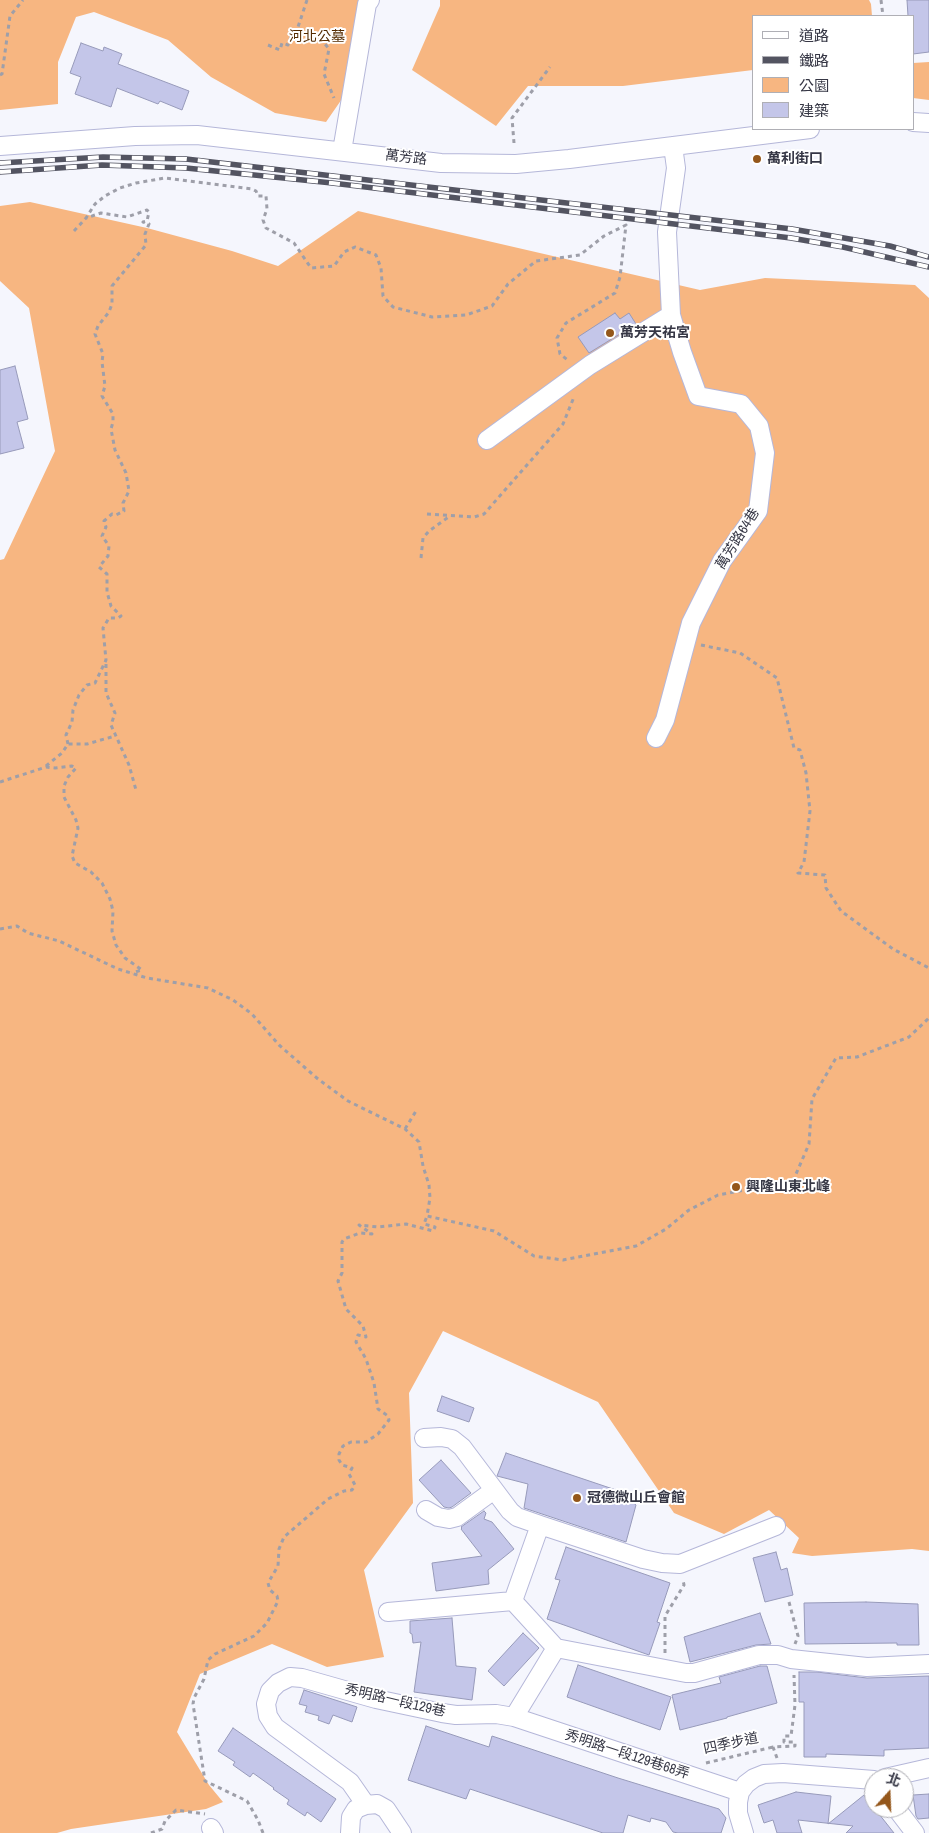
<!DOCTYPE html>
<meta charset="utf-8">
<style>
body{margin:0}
#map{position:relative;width:929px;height:1833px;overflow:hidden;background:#f5f6fd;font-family:"Archivo Narrow","Noto Sans TC",sans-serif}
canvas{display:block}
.legend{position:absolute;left:752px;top:15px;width:162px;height:115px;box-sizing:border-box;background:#fff;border:1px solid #afafb5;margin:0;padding:6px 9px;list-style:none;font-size:15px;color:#363745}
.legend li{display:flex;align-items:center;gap:10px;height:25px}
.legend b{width:25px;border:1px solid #afafb5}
.north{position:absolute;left:864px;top:1768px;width:50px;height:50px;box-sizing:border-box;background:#fff;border:1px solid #afafb5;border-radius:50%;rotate:20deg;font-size:14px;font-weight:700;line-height:20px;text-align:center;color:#363745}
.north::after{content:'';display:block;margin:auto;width:18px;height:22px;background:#94571b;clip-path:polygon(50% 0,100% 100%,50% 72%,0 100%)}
</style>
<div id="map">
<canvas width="929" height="1833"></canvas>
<ul class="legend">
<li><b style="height:6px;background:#fff"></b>道路</li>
<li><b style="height:6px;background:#535461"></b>鐵路</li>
<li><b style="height:14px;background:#f7b681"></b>公園</li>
<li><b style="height:14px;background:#c4c6e9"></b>建築</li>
</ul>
<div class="north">北</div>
</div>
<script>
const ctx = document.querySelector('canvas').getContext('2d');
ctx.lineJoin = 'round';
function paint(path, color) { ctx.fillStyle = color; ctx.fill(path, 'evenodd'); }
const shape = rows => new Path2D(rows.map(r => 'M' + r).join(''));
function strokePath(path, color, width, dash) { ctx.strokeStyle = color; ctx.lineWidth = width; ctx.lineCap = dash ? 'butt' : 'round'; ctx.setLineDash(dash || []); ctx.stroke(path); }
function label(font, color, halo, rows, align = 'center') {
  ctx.font = font + ' "Archivo Narrow","Noto Sans TC",sans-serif'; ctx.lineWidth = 4; ctx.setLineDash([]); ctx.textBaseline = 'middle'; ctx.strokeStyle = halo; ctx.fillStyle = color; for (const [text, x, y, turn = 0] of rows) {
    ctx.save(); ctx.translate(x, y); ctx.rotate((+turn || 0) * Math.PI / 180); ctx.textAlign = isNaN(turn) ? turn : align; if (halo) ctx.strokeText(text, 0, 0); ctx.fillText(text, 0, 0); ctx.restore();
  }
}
paint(shape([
 [0,0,361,0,344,96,326,122,275,113,211,77,168,40,94,12,76,17,58,62,58,104,0,110],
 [440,0,869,0,871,4,872,16,753,16,753,70,623,86,528,86,496,126,412,70,440,6],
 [929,62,929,100,913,98,913,63],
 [30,202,147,228,232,251,278,266,358,211,700,290,765,278,915,285,929,298,929,1551,912,1549,812,1556,792,1553,799,1538,769,1510,724,1534,674,1513,598,1402,443,1331,409,1393,413,1503,364,1570,384,1657,327,1667,272,1644,200,1674,177,1732,209,1785,223,1802,206,1809,71,1829,57,1833,0,1833,0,560,4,559,55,451,29,308,0,281,0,206]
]), '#f7b681');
const building = shape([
 [907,0,929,0,929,52,913,54,913,16,908,16,907,0],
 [81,43,103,51,104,47,122,54,118,64,189,91,182,110,160,101,158,104,117,88,111,107,75,94,81,77,70,73,81,43],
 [615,313,620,319,629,313,636,324,589,353,578,337,615,313],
 [15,366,28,419,17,422,24,448,0,454,0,370,15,366],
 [442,1396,474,1408,469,1422,437,1411,442,1396],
 [506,1453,619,1491,636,1505,626,1542,524,1508,528,1484,497,1476,506,1453],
 [441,1460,471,1493,452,1507,449,1508,444,1507,419,1480,441,1460],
 [484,1511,486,1513,484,1519,492,1522,514,1549,488,1570,489,1584,436,1591,432,1563,482,1556,461,1529,462,1528,461,1527,484,1511],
 [566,1547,670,1583,657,1622,660,1623,649,1655,547,1619,560,1580,555,1579,566,1547],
 [776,1552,781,1570,787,1568,793,1595,765,1602,753,1558,776,1552],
 [866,1602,918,1604,919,1645,897,1645,897,1643,805,1644,804,1603,866,1602],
 [760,1613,771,1644,756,1645,690,1662,684,1637,760,1613],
 [452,1618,456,1666,476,1668,472,1700,414,1692,421,1642,413,1643,412,1634,410,1633,410,1621,452,1618],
 [523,1633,539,1648,504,1686,488,1671,523,1633],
 [578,1665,671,1697,660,1730,567,1697,578,1665],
 [760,1666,767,1666,777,1703,727,1717,727,1718,680,1730,672,1695,721,1683,719,1677,760,1666],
 [799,1672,817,1672,867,1678,929,1676,929,1748,884,1750,884,1756,826,1754,826,1757,804,1757,804,1702,799,1702,799,1672],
 [304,1690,357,1707,352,1722,333,1715,329,1724,318,1720,319,1716,305,1712,307,1706,299,1704,304,1690],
 [426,1726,489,1747,492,1736,618,1778,719,1809,726,1818,721,1833,678,1833,673,1832,666,1822,651,1818,650,1822,628,1815,623,1833,603,1833,470,1789,466,1799,408,1780,426,1726],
 [233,1728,336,1799,321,1822,307,1812,305,1816,287,1804,289,1800,273,1789,274,1788,253,1773,250,1777,233,1765,235,1762,218,1751,233,1728],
 [796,1792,831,1796,828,1824,864,1795,894,1833,846,1833,853,1826,798,1820,802,1833,777,1833,773,1820,764,1823,758,1805,796,1792],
 [929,1794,929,1818,918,1819,916,1816,913,1795,929,1794]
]);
paint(building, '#c4c6e9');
strokePath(building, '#979aba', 1);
const minor = shape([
 [913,122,929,123],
 [0,146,135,136,197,135,441,163,516,164,569,159,810,129],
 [342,151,367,4,370,0],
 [487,440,590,365,671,315],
 [656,738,665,720,691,623,722,561,758,511,765,453,759,426,741,404,698,396,682,352,671,315,667,232,676,168,673,146],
 [424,1438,441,1437,452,1439,462,1447,510,1511,517,1517,540,1525,513,1601,556,1648,514,1717],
 [426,1510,438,1517,449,1519,457,1517,494,1490],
 [540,1525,643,1559,662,1563,680,1564,776,1526],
 [388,1612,513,1601],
 [556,1648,686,1673,694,1673,759,1655,778,1655,791,1659,867,1667,929,1664],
 [885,1778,929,1768],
 [366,1805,350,1782,275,1727,268,1716,266,1704,270,1691,278,1683,290,1677,302,1678,376,1699,442,1713,456,1715,496,1714,514,1717,740,1792],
 [896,1808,915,1833],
 [211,1828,214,1833],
 [350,1833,351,1817,356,1809,366,1805,377,1804,386,1809,402,1833],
 [744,1833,738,1813,738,1802,740,1792,746,1784,754,1778,764,1774,783,1773,874,1780]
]);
strokePath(minor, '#b5b7d9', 20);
strokePath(shape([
 [307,0,297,30,321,39,329,49,324,74,334,98],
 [881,0,883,16],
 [268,45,280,50,282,43,288,45,291,37,297,30],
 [0,75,2,74,10,16,23,0],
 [514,143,512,118,550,67],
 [74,231,86,218],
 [427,514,474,517,484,514,563,424,574,397],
 [421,558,423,538,429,531,450,516],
 [701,645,740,653,777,678,794,748,800,750,806,773,810,811,804,862,798,873,825,875,826,888,841,911,893,949,929,968],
 [106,664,106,693,115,713,111,725,129,765,136,790],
 [68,744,66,735,72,722,73,710,79,695,87,685,95,683,106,660,103,628,109,618,118,618,121,616,111,606,107,592,107,574,99,567,108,556,109,546,102,536,106,527,104,521,112,514,116,515,124,511,123,503,129,491,126,473,115,450,111,429,113,422,113,414,102,396,105,386,102,362,103,354,95,334,98,326,109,312,112,304,112,286,146,245,145,234,149,224,143,222,147,221,149,212,147,210,127,217,101,213,86,218,95,204,105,196,120,188,136,183,165,178,252,189,256,191,258,196,266,196,267,209,263,220,266,228,294,243,311,268,334,266,344,252,355,247,376,255,381,268,383,296,393,307,432,317,466,315,492,306,508,284,536,261,580,255,604,236,626,225,620,277,615,293,566,323,557,338,560,354,569,361],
 [46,766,62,753,68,744,87,744,115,736],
 [0,782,46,767,55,768,72,766,76,768,68,777,64,786,64,797,76,820,78,828,72,856,75,863,91,872,102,883,110,899,113,911,112,931,116,945,125,958,142,970,132,973],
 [0,929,17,926,28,933,59,941,118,969,147,978,208,988,233,1000,252,1014,279,1045,318,1079,348,1101,405,1129,419,1142,423,1166,429,1185,430,1198,427,1216,494,1231,534,1256,563,1260,636,1246,666,1229,689,1210,718,1195,793,1181,809,1144,812,1099,836,1058,857,1057,909,1037,929,1018],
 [405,1129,416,1111],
 [789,1602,798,1636,795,1644],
 [665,1653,665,1616,684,1585,683,1580],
 [777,1758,773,1747,795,1746,795,1742,784,1742,784,1736,791,1736,795,1705,794,1675],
 [706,1763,773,1747],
 [151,1833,162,1829,165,1821,176,1810,205,1814],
 [263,1833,258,1820,247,1801,205,1781,193,1704,194,1698,204,1679,208,1660,215,1654,254,1636,267,1623,278,1601,277,1596,270,1590,268,1583,278,1566,279,1549,284,1537,328,1499,344,1491,352,1490,355,1485,349,1474,352,1468,342,1465,339,1460,339,1454,343,1446,351,1442,366,1442,378,1434,389,1420,388,1416,378,1409,374,1383,366,1359,356,1342,358,1335,366,1337,363,1326,346,1309,338,1281,342,1273,342,1242,344,1239,360,1233,372,1234,359,1225,378,1227,406,1224,433,1231,435,1227,424,1224,427,1216]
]), '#9e9fa9', 3, [4, 4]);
strokePath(minor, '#fff', 18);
const rail = shape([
 [0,163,103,157,186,159,792,229,890,246,929,257],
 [0,172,102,165,186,168,332,183,791,238,843,247,929,267]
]);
strokePath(rail, '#535461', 5.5);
strokePath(rail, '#fff', 4, [11]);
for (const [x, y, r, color] of [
 [757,159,5,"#94571b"],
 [610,333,5,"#94571b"],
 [736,1187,5,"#94571b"],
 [577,1498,5,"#94571b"]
]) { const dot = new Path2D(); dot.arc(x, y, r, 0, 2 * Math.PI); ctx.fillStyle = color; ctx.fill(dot); strokePath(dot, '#fff', 2); }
label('14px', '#542b00', '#fff', [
 ["河北公墓",317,37]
]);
label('14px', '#363745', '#fff', [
 ["萬芳路",406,158,7],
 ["萬芳路64巷",738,539,-58],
 ["秀明路一段129巷",395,1701,13],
 ["四季步道",731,1744,-12],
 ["秀明路一段129巷68弄",627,1755,18]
]);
label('bold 14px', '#363745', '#fff', [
 ["萬利街口",767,159],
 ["萬芳天祐宮",620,333],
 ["興隆山東北峰",746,1187],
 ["冠德微山丘會館",587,1498]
], 'left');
</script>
